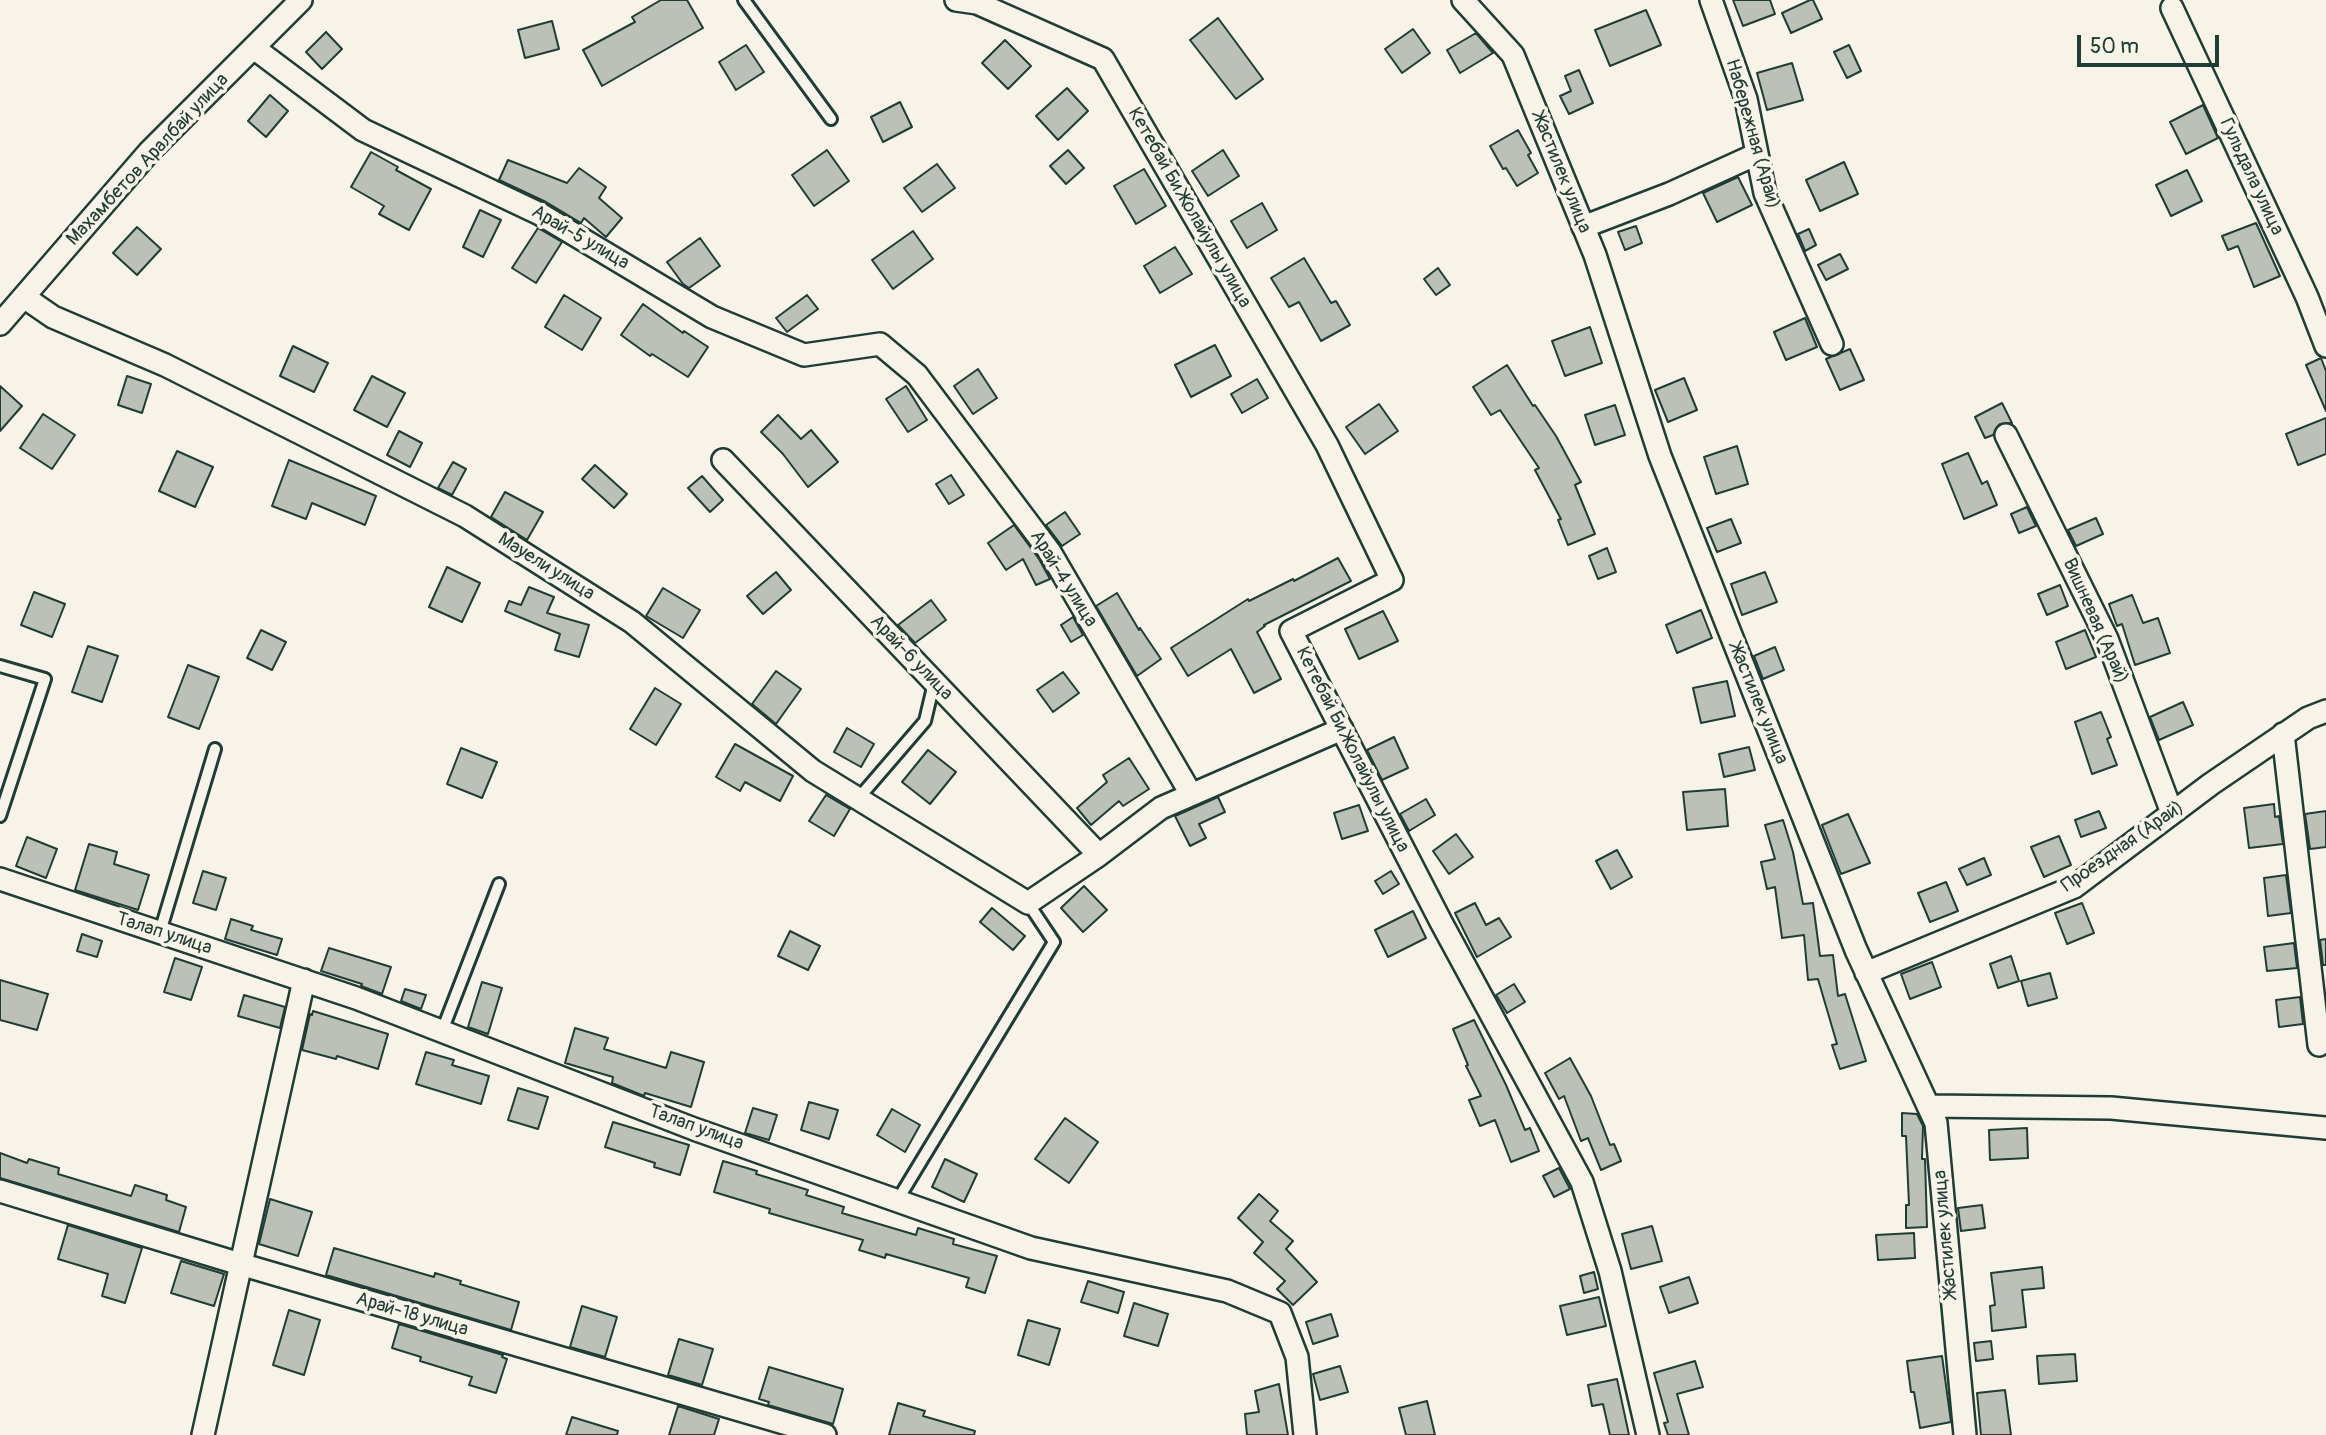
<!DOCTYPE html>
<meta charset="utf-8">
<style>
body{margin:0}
#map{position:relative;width:2326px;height:1435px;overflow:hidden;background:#f7f3e8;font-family:Pangolin,sans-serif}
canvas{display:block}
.scale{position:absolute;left:2077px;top:35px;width:142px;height:32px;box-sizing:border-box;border:4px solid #1f3d34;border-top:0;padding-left:9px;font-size:21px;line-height:24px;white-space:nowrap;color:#1f3d34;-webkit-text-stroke:5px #f7f3e8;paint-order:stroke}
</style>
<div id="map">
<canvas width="2326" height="1435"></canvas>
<div class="scale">50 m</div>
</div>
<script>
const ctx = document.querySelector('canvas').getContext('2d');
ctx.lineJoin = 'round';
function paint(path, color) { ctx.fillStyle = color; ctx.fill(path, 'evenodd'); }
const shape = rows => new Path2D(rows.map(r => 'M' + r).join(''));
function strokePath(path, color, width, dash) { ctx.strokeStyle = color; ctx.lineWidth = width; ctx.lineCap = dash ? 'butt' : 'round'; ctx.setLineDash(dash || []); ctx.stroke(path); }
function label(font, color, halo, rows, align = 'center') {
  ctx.font = font + ' Pangolin,sans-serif'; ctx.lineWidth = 7; ctx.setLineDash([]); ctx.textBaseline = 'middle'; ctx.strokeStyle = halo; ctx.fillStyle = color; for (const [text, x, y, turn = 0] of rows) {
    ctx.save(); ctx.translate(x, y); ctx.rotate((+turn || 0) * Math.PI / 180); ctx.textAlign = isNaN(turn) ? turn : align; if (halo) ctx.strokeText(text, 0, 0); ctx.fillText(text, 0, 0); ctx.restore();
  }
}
const building = shape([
 [661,0,687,0,703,28,602,86,583,50,635,22,632,17,661,0],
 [1733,0,1770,0,1775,14,1743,26,1733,0],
 [1810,0,1813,0,1822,19,1791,33,1782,13,1810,0],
 [1646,10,1661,45,1610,66,1595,30,1646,10],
 [1218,18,1263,79,1236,99,1190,40,1218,18],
 [552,21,559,49,525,58,518,30,552,21],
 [1413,29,1430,53,1402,73,1385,49,1413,29],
 [326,32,342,49,322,69,306,52,326,32],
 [1476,33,1493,53,1460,73,1447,50,1476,33],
 [1005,40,1031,66,1008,89,982,63,1005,40],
 [746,45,764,72,736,90,719,62,746,45],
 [1849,45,1861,71,1847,78,1834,52,1849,45],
 [1792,63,1803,100,1767,110,1757,73,1792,63],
 [1579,70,1593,103,1569,114,1560,96,1571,91,1565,76,1579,70],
 [1067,88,1088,111,1058,140,1036,116,1067,88],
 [270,95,288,111,266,137,248,121,270,95],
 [900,102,912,127,883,142,871,117,900,102],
 [2203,105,2218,138,2186,154,2170,122,2203,105],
 [1518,130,1531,153,1528,155,1538,173,1517,186,1506,168,1503,169,1490,146,1518,130],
 [827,150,849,181,814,206,792,175,827,150],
 [1068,150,1084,168,1066,184,1050,166,1068,150],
 [1223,150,1239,176,1208,196,1192,171,1223,150],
 [371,152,398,167,396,170,431,189,409,230,379,214,384,206,351,187,371,152],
 [508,160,567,183,579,168,606,187,599,198,622,218,606,237,584,218,581,223,546,202,499,180,508,160],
 [1844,162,1858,194,1820,211,1806,180,1844,162],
 [937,164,955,188,922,212,904,188,937,164],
 [1144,169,1166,206,1136,224,1114,186,1144,169],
 [2187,170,2202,201,2171,216,2156,185,2187,170],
 [1738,177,1752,205,1717,222,1703,193,1738,177],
 [1262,203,1277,230,1247,248,1231,221,1262,203],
 [480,210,501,220,483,257,463,247,480,210],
 [2256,223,2280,276,2254,287,2238,246,2228,250,2222,236,2256,223],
 [1636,226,1642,243,1625,250,1618,232,1636,226],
 [137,227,161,249,137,275,113,253,137,227],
 [538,228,562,242,536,283,512,268,538,228],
 [1809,229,1816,245,1805,251,1798,234,1809,229],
 [913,231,933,259,893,289,872,260,913,231],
 [700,238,720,266,689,288,683,284,667,262,700,238],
 [1175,247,1192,274,1160,293,1144,266,1175,247],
 [1840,254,1848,269,1826,280,1818,265,1840,254],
 [1304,258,1331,303,1336,301,1350,325,1321,341,1299,302,1289,307,1271,278,1304,258],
 [1438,268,1450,285,1436,295,1424,279,1438,268],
 [564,295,601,318,582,350,545,327,564,295],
 [807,295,818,309,787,332,776,318,807,295],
 [643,304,683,333,684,331,708,347,688,377,652,354,650,356,621,335,643,304],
 [1805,318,1817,347,1786,360,1774,332,1805,318],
 [1590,327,1602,363,1565,376,1552,341,1590,327],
 [1215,345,1231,376,1191,397,1175,365,1215,345],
 [293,346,328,363,314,392,280,376,293,346],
 [1850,349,1864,380,1840,390,1826,359,1850,349],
 [2321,358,2326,371,2326,411,2306,365,2321,358],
 [1507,365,1533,406,1535,405,1556,436,1581,482,1575,485,1595,534,1568,545,1558,520,1561,519,1535,470,1539,468,1500,410,1491,415,1473,387,1507,365],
 [978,369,997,398,973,414,954,386,978,369],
 [127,376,151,384,142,413,118,405,127,376],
 [372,376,405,393,387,427,354,410,372,376],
 [1684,378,1697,410,1668,422,1655,390,1684,378],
 [1257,379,1268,398,1242,413,1231,394,1257,379],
 [0,386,22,406,0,431,0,386],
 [906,386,927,420,908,432,886,399,906,386],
 [2002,403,2012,423,2000,424,1993,435,1985,438,1975,417,2002,403],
 [1379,404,1398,431,1365,454,1346,427,1379,404],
 [1615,405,1625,435,1595,445,1585,415,1615,405],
 [43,414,75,435,52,469,20,448,43,414],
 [778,415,801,439,811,430,838,462,808,487,783,454,761,432,778,415],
 [2326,418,2326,454,2298,465,2286,434,2326,418],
 [399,431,422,443,410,467,387,455,399,431],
 [1737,446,1748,484,1716,494,1704,457,1737,446],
 [177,451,213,467,195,507,159,491,177,451],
 [1968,453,1982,484,1987,481,1997,505,1964,519,1942,464,1968,453],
 [289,460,376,496,365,525,312,503,306,519,272,506,289,460],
 [453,462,466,469,452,495,438,488,453,462],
 [595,465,627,494,614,508,582,479,595,465],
 [951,475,964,495,949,504,936,484,951,475],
 [702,476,723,500,710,512,688,488,702,476],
 [505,492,543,512,527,540,491,517,505,492],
 [2027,507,2036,526,2019,533,2011,514,2027,507],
 [1065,512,1080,534,1062,546,1046,525,1065,512],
 [2096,518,2103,534,2076,546,2068,530,2096,518],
 [1731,519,1741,543,1717,552,1707,528,1731,519],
 [1014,525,1039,559,1050,579,1036,585,1023,559,1006,570,988,543,1014,525],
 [1607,548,1616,572,1598,579,1589,556,1607,548],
 [1338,558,1351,581,1264,625,1265,626,1257,632,1281,679,1254,693,1231,649,1188,676,1171,648,1248,599,1249,601,1293,579,1294,581,1338,558],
 [447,567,480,583,462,622,429,607,447,567],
 [776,572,791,590,763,614,747,596,776,572],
 [1765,572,1777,602,1742,615,1731,584,1765,572],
 [2060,585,2068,606,2047,615,2038,594,2060,585],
 [529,587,554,597,547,613,589,625,579,657,555,650,560,634,505,611,509,601,521,605,529,587],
 [663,588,700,610,683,638,646,616,663,588],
 [34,592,65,604,52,637,21,625,34,592],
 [1117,593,1139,630,1140,628,1161,659,1137,676,1096,606,1117,593],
 [2132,595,2143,623,2158,618,2170,653,2135,665,2122,624,2117,626,2109,604,2132,595],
 [931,600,946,620,915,643,898,625,931,600],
 [1701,610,1712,638,1677,653,1666,625,1701,610],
 [1383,611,1398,641,1359,659,1345,629,1383,611],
 [1073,617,1083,635,1071,642,1061,625,1073,617],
 [261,630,286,642,272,670,247,658,261,630],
 [2085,630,2096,657,2066,669,2056,642,2085,630],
 [88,646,118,656,102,702,72,692,88,646],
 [1775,647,1784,670,1763,679,1754,656,1775,647],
 [188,665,219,677,199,729,168,717,188,665],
 [776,671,801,689,776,724,752,704,776,671],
 [1063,672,1079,693,1053,712,1037,690,1063,672],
 [1727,681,1735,716,1701,723,1693,688,1727,681],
 [655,688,681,704,656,745,630,729,655,688],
 [2183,702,2193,725,2159,740,2150,717,2183,702],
 [2101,712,2111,737,2107,739,2117,765,2092,774,2075,722,2101,712],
 [847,728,874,744,861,767,834,752,847,728],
 [1394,737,1408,768,1382,780,1367,750,1394,737],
 [735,744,793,776,780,801,745,782,740,791,716,777,735,744],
 [1749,747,1755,770,1724,777,1719,754,1749,747],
 [461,748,497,762,482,798,447,784,461,748],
 [928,750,956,772,930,804,902,782,928,750],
 [1129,758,1149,789,1123,806,1119,801,1091,825,1077,808,1107,782,1103,775,1129,758],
 [1725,789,1728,826,1687,830,1683,792,1725,789],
 [826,795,850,809,834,836,809,821,826,795],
 [1218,797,1225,812,1199,824,1206,838,1190,846,1175,816,1218,797],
 [1426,799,1435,815,1409,831,1400,814,1426,799],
 [2274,804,2275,817,2279,816,2283,844,2249,848,2244,808,2274,804],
 [1359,805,1368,831,1342,839,1334,813,1359,805],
 [2099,811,2106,828,2081,837,2075,820,2099,811],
 [2326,811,2326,847,2310,849,2305,814,2326,811],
 [1848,814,1870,863,1841,874,1822,825,1848,814],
 [1783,820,1793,852,1803,904,1813,903,1820,956,1833,955,1838,996,1845,994,1866,1061,1840,1069,1832,1045,1837,1044,1818,979,1808,980,1804,935,1782,938,1775,887,1767,889,1761,862,1775,859,1765,825,1783,820],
 [1456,834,1473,857,1449,874,1433,851,1456,834],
 [2059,836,2071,865,2044,877,2031,847,2059,836],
 [27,837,57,849,46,878,16,866,27,837],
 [89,844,117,852,114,864,149,875,138,910,75,890,89,844],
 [1617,850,1632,877,1611,889,1596,861,1617,850],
 [1984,858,1991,875,1967,885,1959,869,1984,858],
 [203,871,226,878,216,910,193,903,203,871],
 [1391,871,1399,884,1383,894,1375,881,1391,871],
 [2286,875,2291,913,2268,916,2264,878,2286,875],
 [1946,882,1958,911,1930,922,1918,893,1946,882],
 [1084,886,1107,910,1083,932,1061,908,1084,886],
 [1475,903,1486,925,1499,918,1511,937,1477,957,1455,913,1475,903],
 [2082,903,2094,933,2067,944,2055,913,2082,903],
 [992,908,1025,936,1013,950,980,922,992,908],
 [1413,911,1426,938,1388,957,1375,930,1413,911],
 [231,919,253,926,251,930,282,939,277,955,225,939,231,919],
 [790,931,820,946,808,970,778,956,790,931],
 [82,934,102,941,97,957,77,951,82,934],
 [2326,939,2326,965,2323,965,2320,940,2326,939],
 [2294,943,2297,968,2267,971,2264,947,2294,943],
 [329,948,391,967,382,994,361,986,362,984,321,971,329,948],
 [2011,956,2019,981,1998,988,1990,964,2011,956],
 [175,958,202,967,191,1000,164,992,175,958],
 [1932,962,1941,987,1910,999,1901,974,1932,962],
 [2050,973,2057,998,2028,1006,2021,981,2050,973],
 [0,980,48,994,37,1030,0,1020,0,980],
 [482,982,502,988,488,1034,468,1027,482,982],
 [1514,984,1525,1002,1507,1013,1496,995,1514,984],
 [405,989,426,995,421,1009,401,1001,405,989],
 [244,995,285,1007,280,1028,238,1016,244,995],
 [2300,997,2303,1024,2279,1027,2276,1000,2300,997],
 [313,1011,388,1034,378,1069,337,1056,336,1059,302,1050,310,1014,312,1015,313,1011],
 [1474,1020,1506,1085,1525,1130,1530,1128,1539,1151,1511,1162,1495,1120,1480,1126,1469,1100,1481,1096,1466,1066,1468,1065,1453,1029,1474,1020],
 [575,1028,608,1038,604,1049,666,1068,671,1052,704,1062,691,1107,645,1093,644,1096,612,1083,613,1077,565,1063,575,1028],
 [426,1052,454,1060,452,1065,489,1076,481,1104,416,1084,426,1052],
 [1570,1058,1591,1096,1610,1145,1614,1144,1621,1161,1601,1170,1588,1138,1581,1141,1564,1096,1559,1099,1545,1073,1570,1058],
 [518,1088,548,1097,538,1129,508,1120,518,1088],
 [809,1102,838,1110,829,1139,801,1130,809,1102],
 [753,1108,777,1115,769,1140,745,1133,753,1108],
 [892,1109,920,1125,905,1152,877,1135,892,1109],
 [1902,1113,1917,1114,1923,1126,1922,1159,1925,1159,1927,1227,1906,1228,1906,1205,1909,1205,1906,1136,1902,1136,1902,1113],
 [1065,1118,1098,1142,1069,1183,1035,1159,1065,1118],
 [613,1122,689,1145,680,1175,654,1167,655,1163,605,1147,613,1122],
 [2027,1128,2028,1158,1990,1160,1989,1130,2027,1128],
 [0,1153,27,1163,29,1159,59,1168,58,1174,131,1196,135,1185,167,1195,166,1200,186,1207,179,1232,0,1178,0,1153],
 [945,1159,977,1174,964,1202,932,1187,945,1159],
 [723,1161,757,1171,756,1174,808,1190,806,1195,844,1207,842,1213,916,1235,918,1228,954,1239,953,1244,997,1256,985,1293,966,1287,969,1278,886,1254,885,1258,859,1250,863,1240,769,1213,770,1209,714,1192,723,1161],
 [1559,1168,1570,1189,1554,1197,1543,1176,1559,1168],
 [1259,1194,1278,1211,1270,1221,1293,1241,1286,1249,1317,1282,1293,1305,1277,1289,1285,1281,1254,1253,1263,1242,1238,1218,1259,1194],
 [270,1199,312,1212,298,1256,259,1244,270,1199],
 [1982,1205,1985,1228,1961,1231,1958,1208,1982,1205],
 [68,1225,142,1248,125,1303,102,1296,108,1274,58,1259,68,1225],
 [1652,1226,1662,1261,1631,1269,1622,1234,1652,1226],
 [1914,1233,1915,1258,1878,1260,1876,1235,1914,1233],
 [334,1248,434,1277,435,1273,461,1281,460,1284,519,1302,511,1330,326,1275,334,1248],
 [181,1261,224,1274,214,1306,171,1293,181,1261],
 [2042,1267,2044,1288,2022,1290,2026,1327,1992,1331,1990,1306,1995,1305,1991,1273,2042,1267],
 [1594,1272,1598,1289,1584,1293,1580,1276,1594,1272],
 [1689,1277,1698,1303,1669,1313,1660,1287,1689,1277],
 [1088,1281,1124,1292,1118,1313,1081,1302,1088,1281],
 [1599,1297,1606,1326,1567,1335,1560,1306,1599,1297],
 [1134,1303,1168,1314,1158,1346,1124,1336,1134,1303],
 [582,1306,617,1317,605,1357,570,1347,582,1306],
 [289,1310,320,1320,304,1375,273,1365,289,1310],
 [1331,1314,1338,1336,1313,1344,1306,1322,1331,1314],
 [1028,1320,1060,1329,1049,1365,1018,1355,1028,1320],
 [399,1324,503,1355,502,1357,507,1359,496,1393,469,1385,472,1377,420,1361,421,1357,392,1348,399,1324],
 [679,1339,713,1349,702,1385,668,1375,679,1339],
 [1991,1341,1993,1359,1976,1361,1974,1343,1991,1341],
 [2075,1354,2077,1381,2039,1384,2037,1356,2075,1354],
 [1942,1356,1951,1422,1920,1428,1914,1392,1911,1392,1907,1361,1942,1356],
 [1695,1361,1703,1387,1677,1394,1689,1435,1668,1435,1664,1423,1668,1422,1654,1373,1695,1361],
 [1340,1366,1348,1392,1320,1400,1313,1374,1340,1366],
 [769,1367,843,1389,833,1424,768,1405,769,1402,759,1399,769,1367],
 [1617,1379,1629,1435,1610,1435,1603,1404,1592,1406,1588,1385,1617,1379],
 [1279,1384,1288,1435,1247,1435,1245,1414,1259,1412,1255,1391,1279,1384],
 [2005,1390,2011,1435,1981,1435,1977,1393,2005,1390],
 [1427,1401,1435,1435,1406,1435,1399,1408,1427,1401],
 [898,1403,925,1411,923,1416,975,1431,974,1435,889,1435,898,1403],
 [678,1406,719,1419,714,1435,669,1435,678,1406],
 [572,1417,618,1431,617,1435,566,1435,572,1417]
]);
paint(building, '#bbc1b6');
strokePath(building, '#1f3d34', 2);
const service = shape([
 [744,0,831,119],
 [0,666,45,679,0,816],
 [857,800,925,721,934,683],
 [160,932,215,749],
 [442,1031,499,884],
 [897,1201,1054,942,1028,903]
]);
const minor = shape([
 [956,0,977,3,1103,59,1327,445,1392,580,1291,631,1441,922,1582,1182,1610,1271,1648,1435],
 [1463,0,1513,55,1595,255,1660,456,1856,950,1936,1123,1965,1435],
 [1711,0,1746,99,1765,193,1832,344],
 [2172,8,2307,297,2326,346],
 [254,48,363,130,540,214,712,317,804,355,880,344,917,375,1050,552,1191,794],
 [1583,227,1669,194,1757,154],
 [24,297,53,317,165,365,465,516,632,622,813,771,1028,903,1099,855,1161,808,1342,729],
 [0,324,149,152,301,0],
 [2006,435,2107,639,2172,813],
 [723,460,1099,855],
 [2283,734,2319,1045],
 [0,879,356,998,694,1129,1031,1248,1227,1291,1280,1313,1297,1357,1305,1435],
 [1866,973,2074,887,2211,784,2308,718,2326,711],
 [1928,1106,2111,1108,2326,1128],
 [0,1191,240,1264,825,1435],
 [203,1435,304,980]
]);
strokePath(service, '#1f3d34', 16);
strokePath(minor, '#1f3d34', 26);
strokePath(service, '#f7f3e8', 10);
strokePath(minor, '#f7f3e8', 21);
label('19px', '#1f3d34', '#f7f3e8', [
 ["Набережная (Арай)",1752,134,74],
 ["Махамбетов Аралбай улица",148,160,-47],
 ["Жастилек улица",1561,173,68],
 ["Гульдала улица",2251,177,65],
 ["Кетебай Би Жолайулы улица",1189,208,60],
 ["Арай-5 улица",580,238,30],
 ["Мауели улица",546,567,32],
 ["Арай-4 улица",1063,579,58],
 ["Вишневая (Арай)",2095,621,66],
 ["Арай-6 улица",911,658,46],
 ["Жастилек улица",1758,704,68],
 ["Кетебай Би Жолайулы улица",1352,750,63],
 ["Проездная (Арай)",2123,847,-35],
 ["Талап улица",164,934,18],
 ["Талап улица",696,1128,20],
 ["Жастилек улица",1946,1234,-95],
 ["Арай-18 улица",412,1315,16]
]);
</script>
